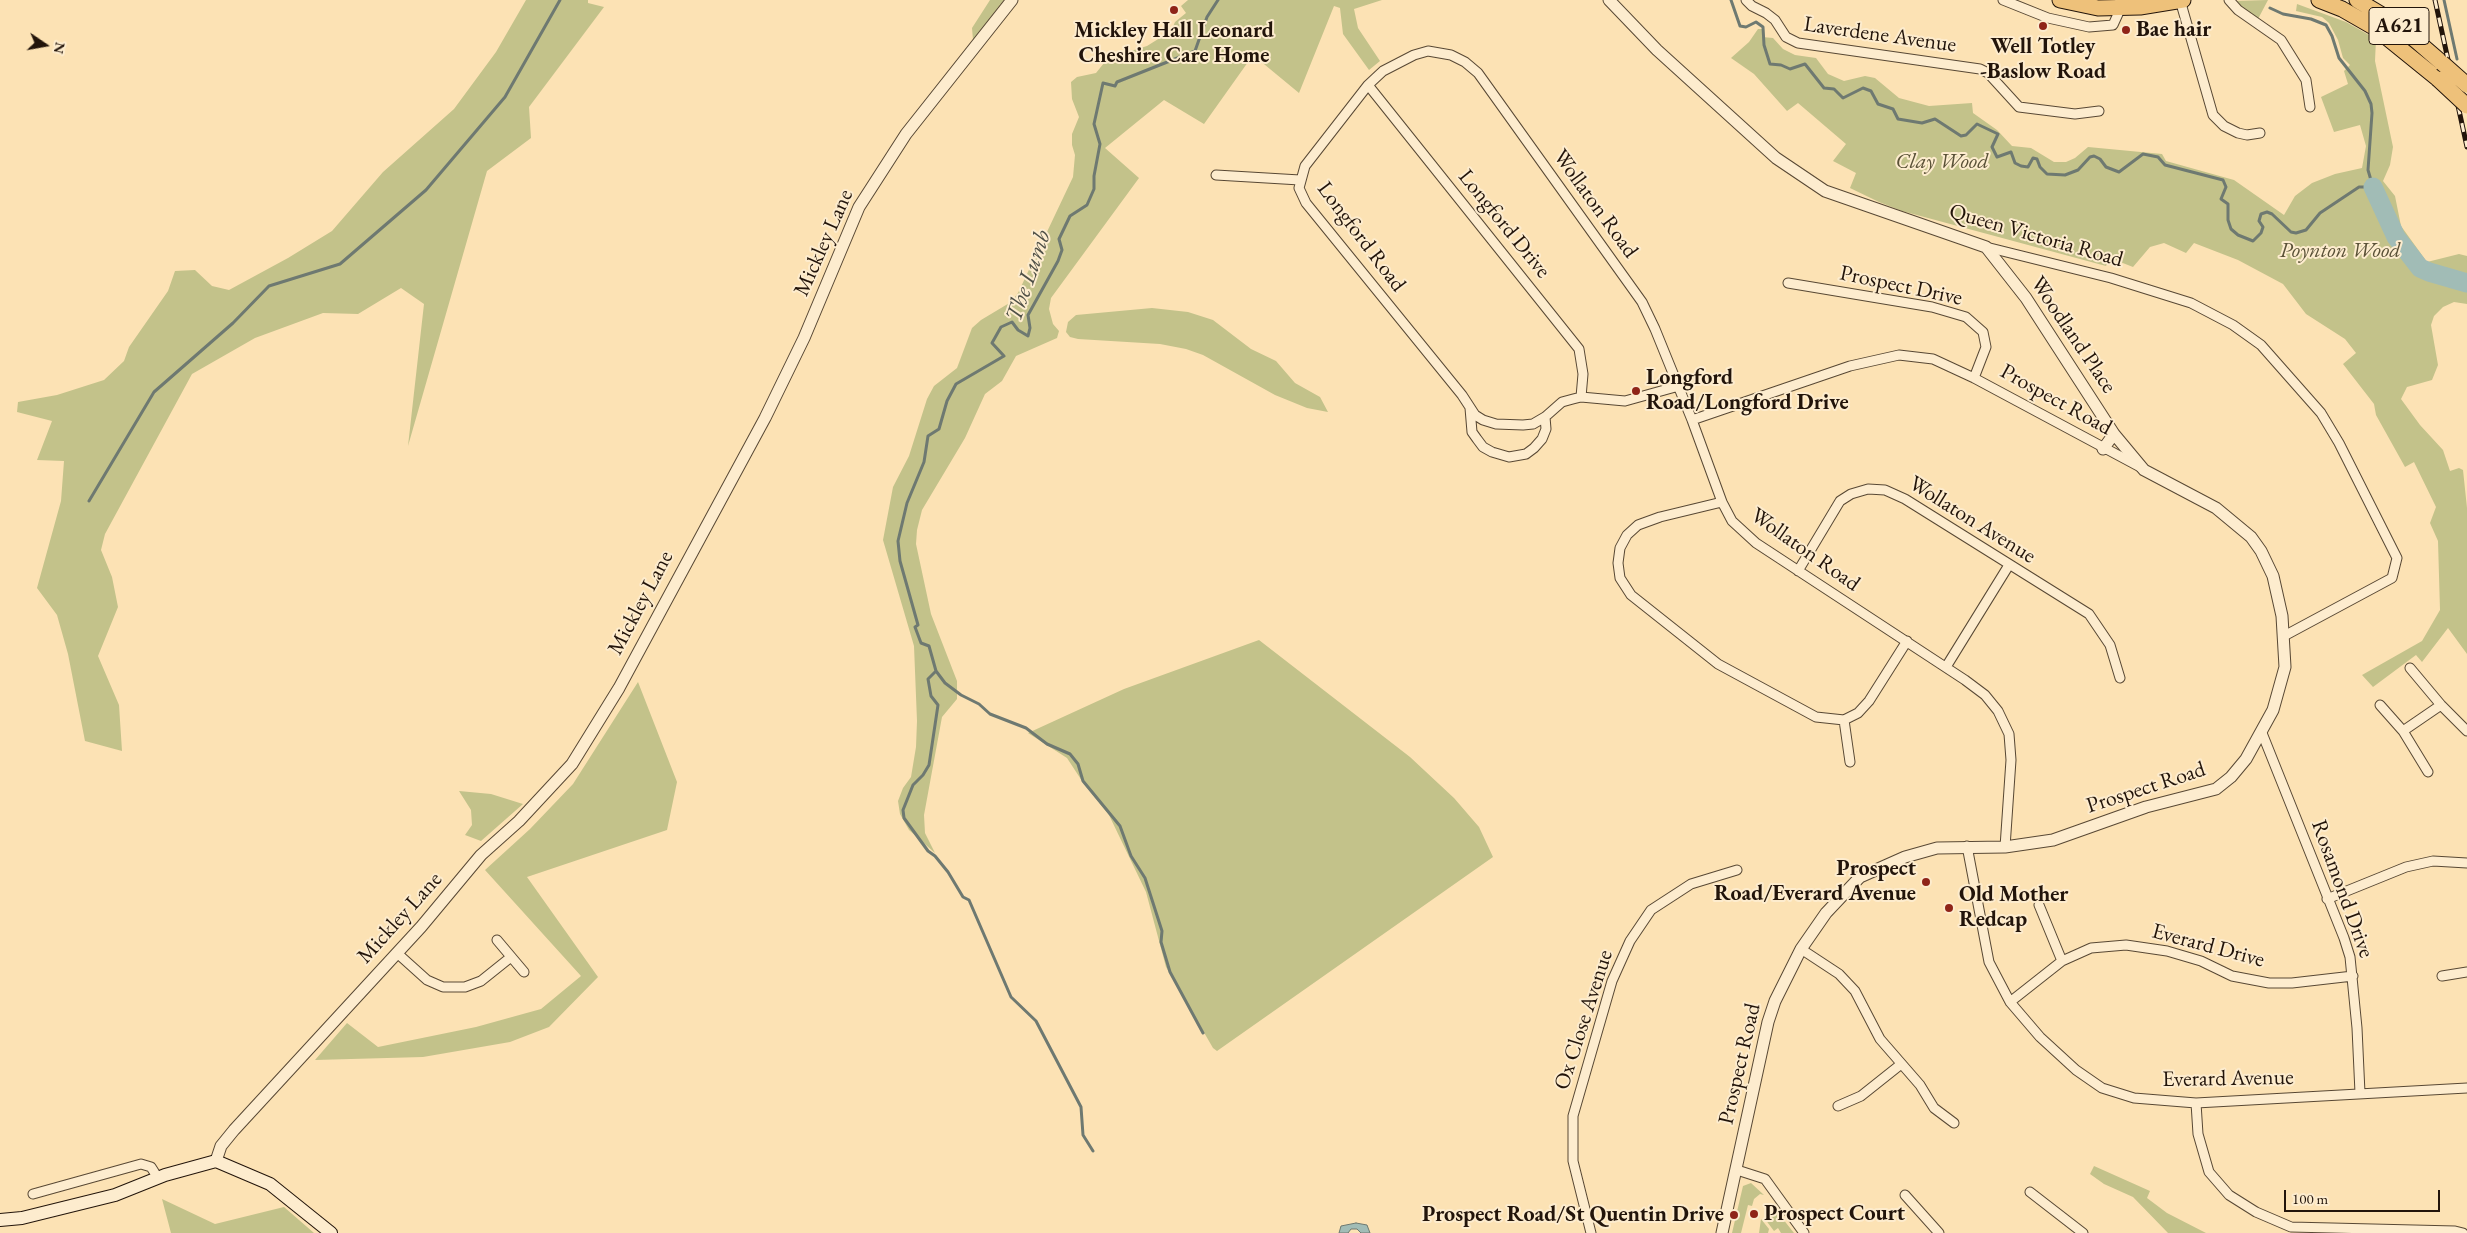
<!DOCTYPE html>
<style>
body{margin:0}
#map{position:relative;width:2467px;height:1233px;overflow:hidden;background:#fce2b4;font-family:"EB Garamond",serif}
canvas{display:block}
.north{position:absolute;left:20px;top:20px;width:50px;height:50px;-webkit-text-stroke:4px #fdecce;paint-order:stroke;rotate:102deg;font-size:14px;font-weight:700;line-height:20px;text-align:center;color:#22140a}
.north::after{content:'';display:block;margin:auto;width:18px;height:22px;background:#22140a;clip-path:polygon(50% 0,100% 100%,50% 72%,0 100%)}
.scale{position:absolute;left:2284px;top:1190px;width:156px;height:22px;box-sizing:border-box;border:2px solid #22140a;border-top:0;padding-left:6px;font-size:15px;line-height:18px;white-space:nowrap;color:#22140a;-webkit-text-stroke:4px #fdecce;paint-order:stroke}
</style>
<div id="map">
<canvas width="2467" height="1233"></canvas>
<div class="north">N</div>
<div class="scale">100 m</div>
</div>
<script>
const ctx = document.querySelector('canvas').getContext('2d');
ctx.lineJoin = 'round';
function paint(path, color) { ctx.fillStyle = color; ctx.fill(path, 'evenodd'); }
const shape = rows => new Path2D(rows.map(r => 'M' + r).join(''));
function strokePath(path, color, width, dash) { ctx.strokeStyle = color; ctx.lineWidth = width; ctx.lineCap = dash ? 'butt' : 'round'; ctx.setLineDash(dash || []); ctx.stroke(path); }
function label(font, color, halo, rows, align = 'center') {
  ctx.font = font + ' "EB Garamond",serif'; ctx.lineWidth = 4; ctx.setLineDash([]); ctx.textBaseline = 'middle'; ctx.strokeStyle = halo; ctx.fillStyle = color; for (const [text, x, y, turn = 0] of rows) {
    ctx.save(); ctx.translate(x, y); ctx.rotate((+turn || 0) * Math.PI / 180); ctx.textAlign = isNaN(turn) ? turn : align; if (halo) ctx.strokeText(text, 0, 0); ctx.fillText(text, 0, 0); ctx.restore();
  }
}
paint(shape([
 [526,0,588,0,588,3,604,7,529,107,531,138,487,171,408,446,424,304,401,288,358,314,323,313,255,338,192,374,105,534,101,550,112,577,118,607,98,656,119,705,122,751,85,741,68,654,57,615,37,588,61,501,64,461,37,460,52,421,17,412,18,402,57,395,104,380,124,361,129,347,168,291,175,271,195,270,212,286,229,290,288,258,332,231,383,172,454,109,496,52],
 [990,0,1004,0,973,40,972,28],
 [1188,0,1382,0,1354,9,1358,28,1380,61,1369,70,1343,34,1340,8,1334,6,1299,93,1253,55,1204,124,1164,100,1105,148,1139,178,1051,298,1049,309,1053,324,1059,331,1057,338,1016,356,1002,381,985,394,965,438,922,510,917,530,916,544,931,614,957,681,957,699,942,717,924,815,925,833,935,853,909,830,900,814,898,801,903,788,911,777,916,747,917,721,914,646,883,540,893,487,909,456,927,399,934,386,957,368,972,328,981,320,1011,302,1018,293,1073,177,1075,155,1072,145,1072,134,1079,117,1072,99,1071,82,1077,77,1096,73,1108,58,1147,46,1171,31,1175,22,1186,13,1181,6],
 [2268,0,2258,19,2240,8,2235,1],
 [2297,4,2346,22,2376,39,2375,61,2393,147,2390,165,2383,181,2395,196,2401,226,2427,262,2459,254,2467,256,2467,304,2454,302,2443,307,2434,316,2431,325,2438,365,2432,380,2407,387,2401,399,2420,425,2443,450,2450,471,2459,468,2463,470,2467,508,2467,654,2448,628,2422,662,2416,655,2373,687,2362,675,2422,641,2440,610,2438,541,2430,523,2436,507,2414,462,2405,467,2376,415,2374,404,2343,364,2356,353,2345,339,2306,314,2283,284,2238,260,2194,243,2186,253,2164,243,2150,247,2133,267,2110,258,2106,266,1902,211,1879,202,1850,188,1856,173,1833,161,1846,144,1798,103,1787,111,1754,74,1731,58,1749,42,1758,29,1762,29,1762,37,1773,38,1783,49,1795,55,1816,58,1828,74,1844,81,1865,76,1875,78,1899,98,1929,106,1972,103,1973,113,1997,130,2012,146,2031,148,2054,162,2066,162,2075,158,2088,147,2162,154,2166,161,2234,180,2284,215,2295,196,2312,183,2335,174,2362,168,2366,146,2360,125,2334,132,2321,97,2348,84,2344,71,2350,65,2343,58,2338,40,2329,23,2322,17,2296,11],
 [1152,308,1188,312,1213,320,1251,349,1276,361,1295,383,1320,397,1328,412,1307,408,1275,395,1203,355,1186,349,1160,344,1078,339,1070,337,1066,332,1068,322,1076,315],
 [1259,640,1410,757,1454,798,1479,827,1493,857,1217,1051,1213,1048,1166,967,1146,892,1109,815,1084,784,1067,758,1028,733,1124,689],
 [638,682,677,782,667,830,527,877,598,977,549,1027,510,1042,423,1057,315,1060,347,1023,378,1047,476,1027,541,1009,581,976,485,870,530,829,573,784],
 [459,791,491,794,523,804,481,841,465,835,472,825,471,810],
 [2094,1166,2150,1191,2147,1198,2167,1213,2206,1233,2168,1233,2133,1197,2104,1184,2090,1174],
 [1751,1183,1764,1195,1760,1194,1754,1199,1752,1206,1748,1205,1741,1233,1732,1233,1743,1186],
 [162,1199,215,1224,284,1207,314,1233,171,1233],
 [1775,1209,1794,1233,1781,1233,1778,1228,1774,1231,1765,1219,1768,1210,1773,1212],
 [1761,1219,1769,1229,1768,1233,1759,1233]
]), '#c3c28a');
const water = shape([
 [1356,1223,1367,1225,1370,1233,1361,1233,1357,1229,1351,1229,1348,1233,1339,1233,1341,1226,1356,1223]
]);
paint(water, '#a1bcb6');
strokePath(water, '#6e7971', 1);
strokePath(shape([
 [1731,0,1740,26,1746,27,1756,22,1763,27,1764,45,1770,64,1781,65,1790,69,1805,64,1824,88,1834,89,1843,98,1863,88,1871,91,1878,104,1893,109,1898,119,1922,123,1935,119,1961,136,1966,135,1977,124,1998,134,1992,147,1997,157,2011,152,2015,163,2021,166,2028,167,2033,158,2037,159,2040,167,2047,174,2065,175,2078,170,2090,157,2094,156,2100,159,2106,167,2119,172,2143,154,2158,157,2165,165,2223,180,2226,187,2221,199,2228,204,2228,220,2231,229,2238,235,2253,241,2261,233,2263,227,2259,221,2261,214,2267,212,2272,214,2291,232,2296,233,2306,230,2320,213,2359,187,2373,187],
 [2444,0,2457,59],
 [2270,8,2283,14,2311,19,2326,25,2332,36,2339,58,2365,91,2371,104,2372,113,2368,170,2373,187],
 [89,501,154,392,233,323,269,286,340,264,426,190,505,97,560,0],
 [936,671,928,679,931,696,938,705,929,765,923,775,913,785,903,810,904,818,928,851,935,856,948,872,963,897,969,900,1011,997,1036,1021,1081,1107,1083,1135,1093,1151],
 [1203,1033,1170,972,1161,942,1162,931,1145,878,1131,856,1120,826,1083,781,1078,764,1070,754,1047,744,1026,728,990,714,979,704,961,695,945,683,936,671,929,646,921,643,915,627,918,625,900,561,898,541,907,503,924,462,928,436,939,429,947,401,956,384,1004,356,992,343,1001,327,1012,322,1018,330,1028,336,1030,328,1028,315,1058,261,1062,250,1059,239,1070,216,1087,205,1094,189,1094,176,1100,144,1094,124,1103,83,1115,86,1117,82,1195,51,1207,17,1218,0]
]), '#6e7971', 3);
strokePath(shape([
 [2373,187,2396,237,2420,268,2429,272,2467,283]
]), '#a1bcb6', 19);
const minor = shape([
 [1746,0,1752,6,1766,13,1775,20,1786,37,1798,43,1980,69,1988,73,2019,107,2075,114,2099,111],
 [2003,0,2048,18,2089,27,2113,25,2118,14,2119,3],
 [2180,0,2213,115,2224,126,2238,133,2247,135,2260,133],
 [2229,0,2238,10,2281,40,2306,80,2310,107],
 [1368,85,1579,349,1583,374,1581,397],
 [1216,175,1300,180],
 [1986,247,2111,278,2191,303,2233,325,2261,345,2321,413,2339,443,2397,558,2392,578,2284,636],
 [1788,283,1932,307,1966,317,1983,332,1986,347,1974,378],
 [1679,386,1625,401,1581,397,1573,399,1562,402,1545,417,1533,424,1523,425,1496,424,1483,420,1475,415,1462,395,1306,203,1299,188,1305,166,1368,85,1383,71,1414,55,1428,51,1451,55,1465,62,1478,73,1642,302,1655,329,1692,420,1722,502,1732,521,1756,543,1965,680,1985,695,1998,711,2009,734,2011,760,2005,847],
 [1470,408,1472,432,1477,439,1483,447,1492,452,1509,457,1526,454,1534,448,1542,439,1546,429,1545,417],
 [1692,420,1850,366,1899,355,1933,359,1974,378,2142,468],
 [1722,502,1660,517,1638,525,1627,535,1620,548,1618,563,1620,578,1631,595,1718,664,1816,717,1844,720,1858,713,1869,701,1907,641],
 [1798,571,1840,501,1851,494,1868,489,1885,490,1905,499,2089,614,2110,645,2120,678],
 [1946,667,2009,565],
 [2410,668,2441,705,2467,731],
 [2380,705,2403,731,2428,772],
 [1844,720,1850,762],
 [2403,731,2441,705],
 [2262,733,2344,938,2350,957,2357,1028,2360,1093],
 [1967,846,1989,962,2010,1002,2040,1037,2076,1070,2102,1088,2134,1098,2196,1103,2467,1088],
 [2327,899,2406,867,2433,861,2467,863],
 [2039,905,2062,961],
 [497,940,524,972],
 [1801,949,1839,974,1855,991,1880,1039,1920,1085,1934,1108,1954,1123],
 [397,953,427,980,443,987,465,987,481,981,511,957],
 [2442,976,2467,972],
 [2010,1002,2062,961,2091,948,2126,945,2167,951,2201,961,2232,976,2269,983,2292,983,2353,976],
 [2196,1103,2198,1134,2209,1172,2229,1195,2256,1212,2291,1227,2455,1231,2463,1233],
 [1838,1106,1861,1096,1900,1065],
 [1737,1170,1765,1179,1804,1233],
 [2030,1192,2083,1233],
 [33,1194,141,1164,151,1167,158,1178],
 [1905,1195,1939,1233],
 [1591,1233,1573,1161,1573,1116,1612,981,1630,941,1651,910,1691,884,1737,870]
]);
const tertiary = shape([
 [1609,0,1657,50,1776,158,1825,191,1986,247,2026,298,2114,434,2144,470,2216,508,2251,537,2261,551,2273,576,2282,616,2285,667,2273,710,2246,759,2231,777,2216,789,2146,807,2053,840,2005,847,1937,848,1905,857,1860,877,1826,913,1801,949,1775,1001,1768,1022,1722,1233],
 [2103,449,2114,434],
 [216,1161,221,1146,234,1130,421,927,481,855,519,821,572,764,619,688,765,418,804,338,859,207,906,134,1012,0]
]);
const secondary = shape([
 [0,1220,22,1218,115,1195,165,1175,216,1161,270,1184,331,1233]
]);
const primary = shape([
 [2060,0,2098,8,2140,7,2183,0],
 [2319,0,2342,9,2375,28,2438,79],
 [2357,0,2397,24,2442,63]
]);
strokePath(minor, '#584834', 11);
strokePath(tertiary, '#584834', 13);
strokePath(secondary, '#22140a', 14);
strokePath(primary, '#22140a', 17);
strokePath(minor, '#fdecce', 9);
strokePath(tertiary, '#fdecce', 11);
strokePath(secondary, '#fdecce', 12);
strokePath(primary, '#eec17a', 15);
const rail = shape([
 [2435,0,2467,147]
]);
strokePath(rail, '#22140a', 5);
strokePath(rail, '#fdecce', 3, [9]);
const primaryBridge = shape([
 [2442,63,2467,85],
 [2438,79,2467,106]
]);
strokePath(primaryBridge, '#22140a', 17, []);
strokePath(primaryBridge, '#eec17a', 15);
for (const [x, y, r, color] of [
 [1174,10,5,"#8f2418"],
 [2043,26,5,"#8f2418"],
 [2126,30,5,"#8f2418"],
 [1636,391,5,"#8f2418"],
 [1926,882,5,"#8f2418"],
 [1949,908,5,"#8f2418"],
 [1754,1214,5,"#8f2418"],
 [1734,1215,5,"#8f2418"]
]) { const dot = new Path2D(); dot.arc(x, y, r, 0, 2 * Math.PI); ctx.fillStyle = color; ctx.fill(dot); strokePath(dot, '#fdecce', 2); }
for (const [x, y, w] of [
 [2399,26,60]
]) { const box = new Path2D(); box.roundRect(x - w / 2, y - 18.5, w, 37, 4); ctx.fillStyle = '#fdecce'; ctx.fill(box); strokePath(box, '#22140a', 1); }
label('bold 21px', '#22140a', null, [
 ["A621",2399,26]
]);
label('bold 22px', '#22140a', '#fdecce', [
 ["Bae hair",2136,30],
 ["Mickley Hall Leonard",1174,31,"center"],
 ["Cheshire Care Home",1174,56,"center"],
 ["Well Totley",2043,47,"center"],
 ["-Baslow Road",2043,72,"center"],
 ["Longford",1646,378],
 ["Road/Longford Drive",1646,403],
 ["Prospect",1916,869,"right"],
 ["Road/Everard Avenue",1916,894,"right"],
 ["Old Mother",1959,895],
 ["Redcap",1959,920],
 ["Prospect Court",1764,1214],
 ["Prospect Road/St Quentin Drive",1724,1215,"right"]
], 'left');
label('22px', '#22140a', '#fdecce', [
 ["Laverdene Avenue",1880,35,8],
 ["Wollaton Road",1595,204,54],
 ["Longford Drive",1504,224,51],
 ["Queen Victoria Road",2036,236,16],
 ["Longford Road",1361,237,53],
 ["Mickley Lane",824,243,-66],
 ["Prospect Drive",1901,286,12],
 ["Woodland Place",2073,335,56],
 ["Prospect Road",2056,400,29],
 ["Wollaton Avenue",1972,520,32],
 ["Wollaton Road",1805,550,35],
 ["Mickley Lane",641,603,-62],
 ["Prospect Road",2146,788,-18],
 ["Rosamond Drive",2342,889,70],
 ["Mickley Lane",400,918,-48],
 ["Everard Drive",2208,946,15],
 ["Ox Close Avenue",1584,1020,-72],
 ["Prospect Road",1740,1064,-77],
 ["Everard Avenue",2228,1079,-1]
]);
label('italic 22px', '#5a5137', '#fdecce', [
 ["Clay Wood",1942,162],
 ["Poynton Wood",2340,251]
]);
label('italic 24px', '#4e4f46', '#fdecce', [
 ["The Lumb",1029,276,-71]
]);
</script>
